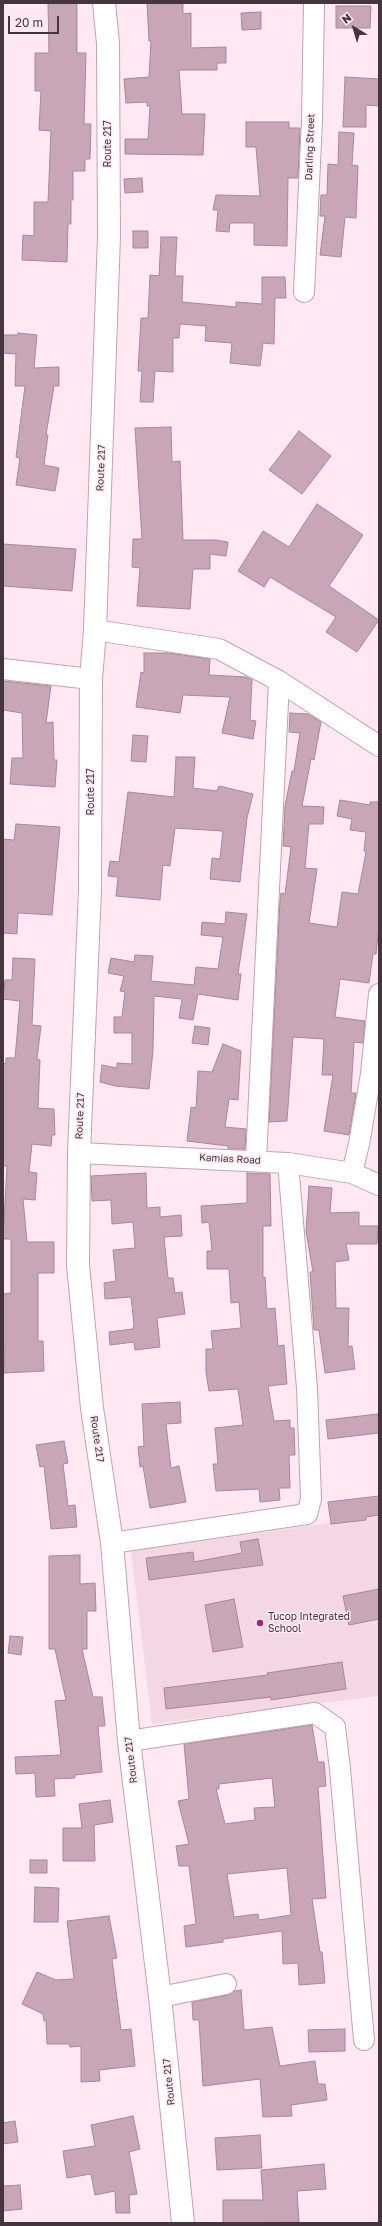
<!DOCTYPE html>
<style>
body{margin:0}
#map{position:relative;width:382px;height:2226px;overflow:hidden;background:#ffe8f1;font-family:"Golos Text",sans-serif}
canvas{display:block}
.frame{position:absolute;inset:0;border:4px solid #44363c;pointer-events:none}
.north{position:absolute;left:334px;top:8px;width:40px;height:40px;-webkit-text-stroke:3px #ffe8f1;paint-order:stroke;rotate:322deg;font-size:11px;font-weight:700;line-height:16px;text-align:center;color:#44363c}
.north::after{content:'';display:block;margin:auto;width:14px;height:18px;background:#44363c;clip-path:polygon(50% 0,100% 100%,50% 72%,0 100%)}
.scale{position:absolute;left:8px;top:16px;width:51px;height:18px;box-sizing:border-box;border:2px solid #44363c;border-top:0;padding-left:5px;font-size:12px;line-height:14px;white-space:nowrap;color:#44363c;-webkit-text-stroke:3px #ffe8f1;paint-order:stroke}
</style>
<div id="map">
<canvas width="382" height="2226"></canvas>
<div class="frame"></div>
<div class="north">N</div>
<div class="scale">20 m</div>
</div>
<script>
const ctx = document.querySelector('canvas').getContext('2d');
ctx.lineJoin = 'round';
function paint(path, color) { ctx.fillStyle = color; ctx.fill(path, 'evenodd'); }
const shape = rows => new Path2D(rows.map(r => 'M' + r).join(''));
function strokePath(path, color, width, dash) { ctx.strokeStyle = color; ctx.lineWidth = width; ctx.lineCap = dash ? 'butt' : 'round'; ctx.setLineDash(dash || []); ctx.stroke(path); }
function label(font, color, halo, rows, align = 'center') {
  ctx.font = font + ' "Golos Text",sans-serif'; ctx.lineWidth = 3; ctx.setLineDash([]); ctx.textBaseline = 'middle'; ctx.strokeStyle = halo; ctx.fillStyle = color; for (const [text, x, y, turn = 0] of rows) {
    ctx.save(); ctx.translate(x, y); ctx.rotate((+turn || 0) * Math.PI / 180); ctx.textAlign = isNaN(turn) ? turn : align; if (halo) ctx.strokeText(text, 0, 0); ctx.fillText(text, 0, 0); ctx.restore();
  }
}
paint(shape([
 [379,1516,379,1696,152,1724,131,1551]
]), '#f3d8e3');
const building = shape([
 [48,3,77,3,77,53,86,53,84,124,91,124,90,159,85,159,85,171,73,171,73,200,71,200,71,224,68,224,67,262,22,260,23,235,34,236,34,202,48,202,51,131,39,130,41,91,35,91,35,53,49,53,48,3],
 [147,3,183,3,183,14,191,13,191,48,226,47,226,63,217,63,217,70,179,70,182,114,205,114,203,155,125,154,125,139,148,139,150,106,147,106,147,102,126,103,124,79,149,77,151,41,149,41,147,3],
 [336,6,371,6,370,28,336,28,336,6],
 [261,12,261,29,242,30,241,13,261,12],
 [345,77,379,79,379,106,366,105,366,127,343,127,345,77],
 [246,122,289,122,289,128,300,128,298,178,288,178,287,246,254,245,254,223,230,223,229,232,216,231,218,210,213,210,216,195,260,196,256,147,246,147,246,122],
 [339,132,354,133,352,165,358,166,356,218,345,217,341,257,320,255,325,216,320,216,321,195,327,195,328,164,338,165,339,132],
 [142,178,143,192,125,193,124,179,142,178],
 [133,231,148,231,148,248,133,248,133,231],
 [161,237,177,237,175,276,183,276,182,302,236,307,236,302,262,304,262,277,285,277,286,298,275,298,274,344,263,343,260,366,230,363,232,343,205,341,206,326,180,324,179,338,173,338,173,372,155,371,153,402,140,402,142,371,138,371,141,318,148,318,150,275,159,276,161,237],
 [18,333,37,335,34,368,59,367,59,386,54,386,46,435,48,435,44,465,59,468,55,491,16,485,20,458,16,457,25,386,15,386,16,354,3,353,3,335,18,335,18,333],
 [171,427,172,462,180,461,183,540,216,540,228,542,226,556,210,554,210,569,193,569,190,609,137,606,140,568,132,567,133,539,142,539,135,428,171,427],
 [299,431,331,456,302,494,269,470,299,431],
 [317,504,363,535,329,586,379,620,357,652,326,632,336,617,270,577,264,587,238,571,263,531,289,547,317,504],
 [3,544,76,549,72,591,3,586,3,544],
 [144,653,169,653,210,659,209,675,246,677,252,680,250,720,256,721,253,739,222,733,230,697,183,695,180,713,136,707,141,672,144,673,144,653],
 [3,681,51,686,46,723,53,722,54,760,57,760,55,787,10,784,12,758,23,758,22,713,3,710,3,681],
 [290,713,308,714,321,722,314,760,311,759,302,806,324,807,323,824,309,824,305,868,317,869,309,923,337,927,342,892,358,894,366,852,364,851,366,832,350,830,352,819,337,816,340,800,370,805,370,802,379,802,379,926,376,954,373,954,369,983,340,979,335,1017,365,1021,363,1043,354,1042,351,1093,356,1093,349,1135,324,1131,333,1075,322,1075,324,1039,293,1037,287,1121,269,1122,280,900,281,893,285,894,291,847,283,846,285,806,292,771,294,771,300,733,289,732,290,713],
 [133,735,148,736,146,762,131,761,133,735],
 [176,757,195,757,193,788,217,791,219,786,253,794,247,818,240,882,210,879,212,858,220,859,223,831,175,828,170,866,163,865,160,900,116,896,118,877,108,876,110,861,119,862,128,792,174,797,176,757],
 [16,824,60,827,52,915,18,913,17,934,3,933,3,839,14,840,16,824],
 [226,912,247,914,238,974,241,974,238,1000,198,994,193,1020,179,1018,182,999,154,996,153,1050,149,1089,115,1086,100,1082,102,1065,117,1068,117,1063,132,1064,132,1033,114,1033,114,1017,122,1017,125,992,120,991,124,976,108,973,111,958,134,962,135,955,153,956,151,981,194,985,196,967,218,969,223,937,201,935,202,922,225,924,226,912],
 [13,958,35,959,32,1025,41,1026,37,1059,40,1060,38,1108,54,1109,55,1135,52,1135,51,1146,32,1144,29,1172,37,1173,35,1200,23,1199,27,1242,54,1242,54,1273,38,1273,38,1341,43,1341,44,1371,4,1373,3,1294,11,1293,11,1239,3,1239,7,1166,3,1166,3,1063,6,1064,6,1058,15,1058,20,1001,3,999,5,980,12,980,13,958],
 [195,1026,210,1028,208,1045,192,1043,195,1026],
 [223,1044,241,1051,238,1100,229,1099,225,1127,246,1129,245,1149,228,1149,228,1146,187,1141,191,1107,196,1108,198,1071,212,1072,223,1044],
 [146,1173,147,1208,160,1207,160,1217,181,1215,182,1236,164,1237,168,1278,173,1278,175,1293,182,1292,185,1314,157,1318,160,1347,135,1350,134,1342,110,1345,109,1332,133,1329,134,1324,131,1297,105,1299,104,1283,116,1281,113,1250,135,1248,133,1222,112,1224,111,1200,92,1201,91,1176,146,1173],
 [247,1173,270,1174,271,1226,263,1226,263,1278,265,1277,267,1309,275,1308,278,1346,284,1345,287,1384,268,1386,274,1421,290,1420,290,1428,294,1428,295,1455,289,1455,290,1488,279,1488,280,1500,260,1502,259,1489,216,1491,213,1464,218,1464,215,1428,243,1425,238,1389,209,1391,206,1372,206,1349,213,1349,211,1331,241,1328,239,1302,231,1303,229,1269,207,1269,207,1251,212,1251,209,1222,202,1223,201,1206,247,1203,247,1173],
 [309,1186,332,1188,330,1213,359,1212,359,1226,378,1226,377,1244,346,1244,349,1260,335,1262,336,1308,349,1308,348,1347,352,1346,355,1369,325,1373,319,1330,314,1330,310,1272,313,1272,306,1231,309,1186],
 [180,1402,181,1423,166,1424,171,1468,179,1466,186,1502,150,1508,143,1466,140,1467,138,1447,144,1446,142,1404,180,1402],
 [378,1414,379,1433,328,1439,326,1420,378,1414],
 [64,1441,68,1463,63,1464,68,1506,75,1505,77,1527,51,1529,44,1466,40,1467,36,1445,64,1441],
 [379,1496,379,1515,366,1517,366,1520,331,1524,328,1502,379,1496],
 [258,1539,263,1565,149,1580,146,1558,193,1552,194,1562,242,1553,240,1542,258,1539],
 [80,1555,80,1584,95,1583,96,1611,87,1611,87,1649,82,1649,93,1697,102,1697,105,1726,98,1726,102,1772,75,1775,75,1778,54,1779,55,1796,36,1797,35,1773,16,1774,15,1757,61,1755,55,1701,66,1700,55,1649,49,1649,49,1556,80,1555],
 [379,1589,379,1619,349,1625,343,1596,379,1589],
 [234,1599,243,1647,213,1652,205,1605,234,1599],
 [10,1636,23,1637,21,1655,8,1653,10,1636],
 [342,1662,346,1689,271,1700,271,1697,166,1709,164,1688,268,1675,267,1673,342,1662],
 [312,1725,318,1762,324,1762,326,1786,318,1787,326,1898,312,1899,320,1952,322,1952,325,1983,299,1985,298,1963,283,1964,282,1931,223,1939,223,1942,186,1947,184,1926,196,1924,189,1866,179,1866,176,1846,189,1844,178,1801,189,1799,184,1744,312,1725],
 [272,1778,275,1807,254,1808,255,1820,225,1824,216,1789,219,1789,219,1784,272,1778],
 [287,1868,291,1915,259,1920,258,1914,234,1917,227,1874,287,1868],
 [110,1800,113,1822,94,1825,95,1861,63,1861,63,1828,82,1828,79,1804,110,1800],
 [30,1860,47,1860,47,1873,30,1873,30,1860],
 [35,1887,59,1888,58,1922,34,1922,35,1887],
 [109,1916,117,1958,112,1959,121,2030,131,2029,135,2066,99,2070,100,2081,81,2082,81,2046,70,2047,69,2044,47,2044,46,2021,44,2021,43,2014,22,2004,37,1972,56,1980,74,1979,67,1921,109,1916],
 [241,1990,244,2030,272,2027,280,2066,315,2061,318,2084,325,2084,327,2100,291,2105,292,2116,263,2117,260,2079,203,2086,199,2020,193,2020,192,2002,228,1995,235,1991,241,1990],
 [345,2029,345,2051,309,2052,308,2030,345,2029],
 [133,2116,140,2149,129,2152,137,2194,129,2195,130,2213,116,2213,115,2191,95,2195,91,2174,67,2178,63,2151,95,2146,91,2125,133,2116],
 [15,2121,18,2142,3,2144,3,2123,15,2121],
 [260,2135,262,2168,217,2170,215,2138,260,2135],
 [324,2164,326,2189,297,2191,299,2222,223,2223,223,2200,263,2200,261,2170,324,2164],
 [20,2185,22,2209,4,2211,3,2186,20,2185]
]);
paint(building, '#c9a6b5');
strokePath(building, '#a98795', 1);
const minor = shape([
 [304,292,312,120,314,3],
 [95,630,219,649,279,681,379,746],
 [3,669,91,679],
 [79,1153,288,1163,352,1173,379,1185],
 [256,1160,279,681],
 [352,1173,359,1144,371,1074,379,994],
 [112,1543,307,1514,311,1499,307,1388,288,1163],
 [129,1741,315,1713,335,1727,340,1769,364,2040],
 [160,1997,226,1984]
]);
const major = shape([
 [104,3,108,43,109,236,95,630,91,679,90,889,79,1153,78,1265,92,1408,112,1543,129,1741,160,1997,183,2223]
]);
strokePath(minor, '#c5a2b1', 22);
strokePath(major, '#c5a2b1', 24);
strokePath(minor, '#fff', 20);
strokePath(major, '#fff', 22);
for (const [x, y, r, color] of [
 [260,1623,4,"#a7236f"]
]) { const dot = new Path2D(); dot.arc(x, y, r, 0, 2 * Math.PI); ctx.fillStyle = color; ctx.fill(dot); strokePath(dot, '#ffe8f1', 1.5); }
label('10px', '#44363c', '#ffe8f1', [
 ["Route 217",108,144,-90],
 ["Darling Street",310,147,-88],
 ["Route 217",101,468,-88],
 ["Route 217",91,792,-90],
 ["Route 217",80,1116,-88],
 ["Kamias Road",230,1159,3],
 ["Route 217",97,1439,82],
 ["Route 217",131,1760,-97],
 ["Route 217",169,2082,-96]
]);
label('10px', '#44363c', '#ffe8f1', [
 ["Tucop Integrated",268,1617],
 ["School",268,1629]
], 'left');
</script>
